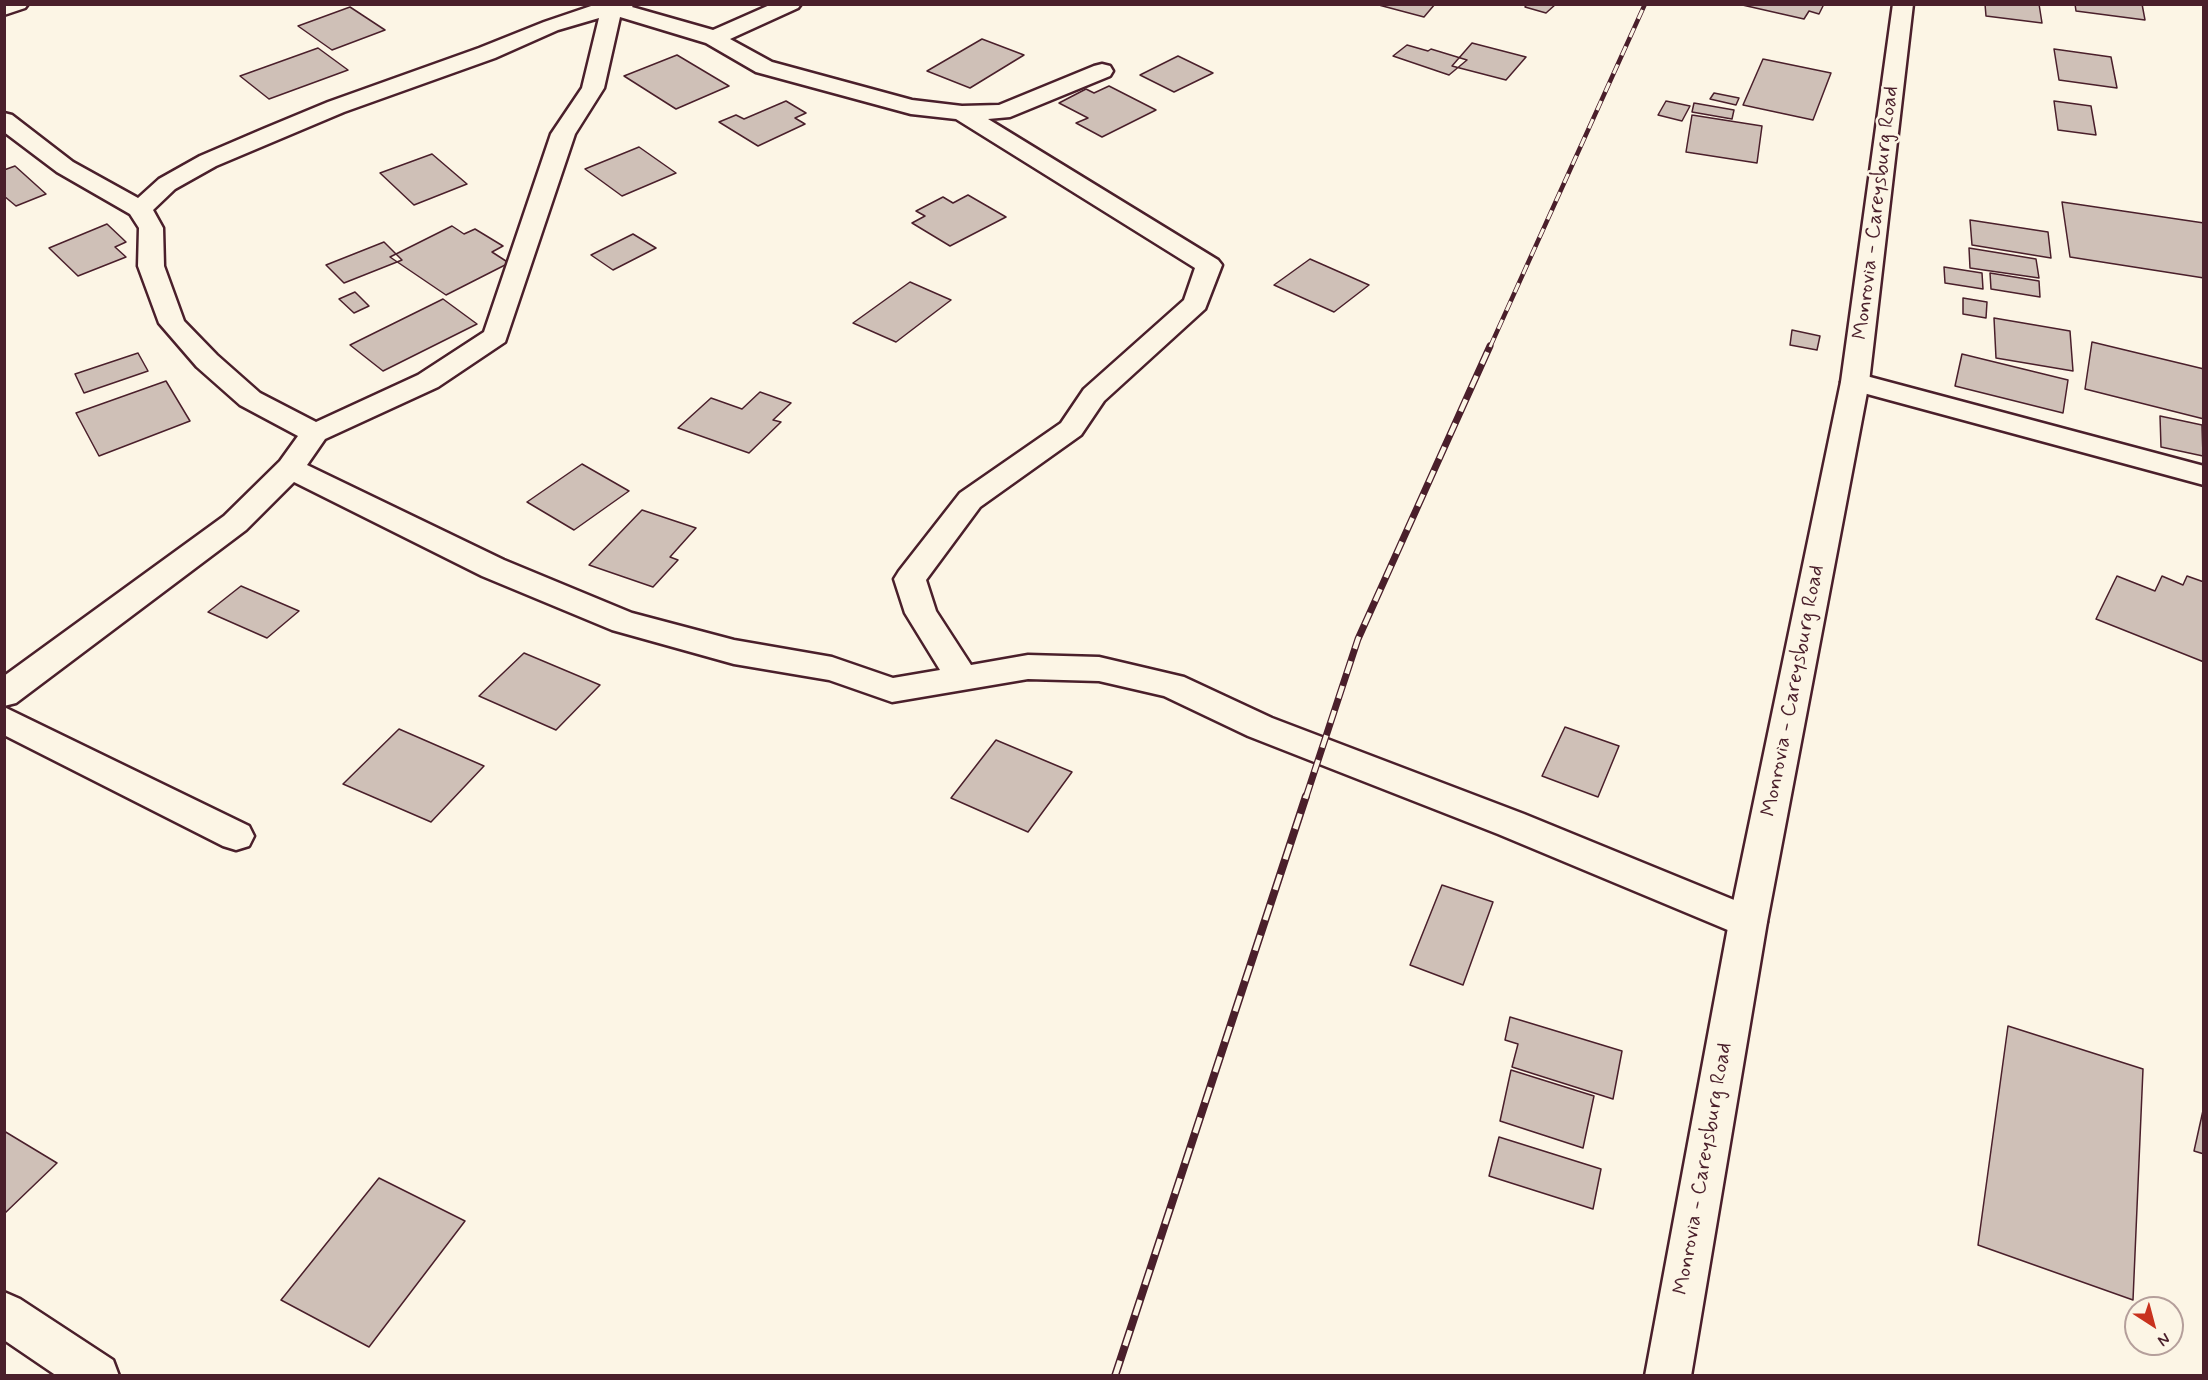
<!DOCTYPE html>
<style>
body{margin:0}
#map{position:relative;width:2208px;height:1380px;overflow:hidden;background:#fcf5e5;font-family:Mynerve,sans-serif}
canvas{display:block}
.frame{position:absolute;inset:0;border:6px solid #4a1f2b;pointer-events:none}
.north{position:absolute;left:2124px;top:1296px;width:60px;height:60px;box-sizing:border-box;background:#fcf5e5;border:2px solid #b59f9b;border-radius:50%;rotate:144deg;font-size:16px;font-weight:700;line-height:24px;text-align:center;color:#4a1f2b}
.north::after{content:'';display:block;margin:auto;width:21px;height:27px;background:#c8321e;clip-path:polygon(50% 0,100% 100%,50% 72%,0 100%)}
</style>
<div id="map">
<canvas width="2208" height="1380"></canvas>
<div class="frame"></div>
<div class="north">N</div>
</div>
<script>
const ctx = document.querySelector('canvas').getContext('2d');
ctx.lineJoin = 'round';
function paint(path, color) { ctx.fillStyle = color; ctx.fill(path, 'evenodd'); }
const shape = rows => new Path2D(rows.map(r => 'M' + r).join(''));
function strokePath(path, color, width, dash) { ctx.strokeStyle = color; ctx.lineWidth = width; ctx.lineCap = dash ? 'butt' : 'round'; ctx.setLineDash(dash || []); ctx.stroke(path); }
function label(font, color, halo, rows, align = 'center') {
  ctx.font = font + ' Mynerve,sans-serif'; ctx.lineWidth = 5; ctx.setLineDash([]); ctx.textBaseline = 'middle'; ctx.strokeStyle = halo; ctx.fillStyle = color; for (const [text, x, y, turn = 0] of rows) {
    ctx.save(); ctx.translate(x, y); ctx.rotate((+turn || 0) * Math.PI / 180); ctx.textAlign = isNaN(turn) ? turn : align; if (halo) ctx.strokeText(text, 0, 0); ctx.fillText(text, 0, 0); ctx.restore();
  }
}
const building = shape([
 [1375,4,1435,4,1424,17,1375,4],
 [1527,4,1556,4,1546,13,1525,7,1527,4],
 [1738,4,1824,4,1819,14,1809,11,1804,19,1738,4],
 [1985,4,2039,4,2042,23,1986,16,1985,4],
 [2075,4,2142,4,2145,20,2076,11,2075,4],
 [350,7,385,30,332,50,298,26,350,7],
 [982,39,1024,55,970,88,927,71,982,39],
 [1472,43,1526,57,1506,80,1452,66,1472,43],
 [1407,45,1428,51,1431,49,1467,60,1449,75,1393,56,1407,45],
 [318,48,348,70,269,99,240,76,318,48],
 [2054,49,2111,57,2117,88,2059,80,2054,49],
 [677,55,729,86,676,109,624,76,677,55],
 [1178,56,1213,73,1174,92,1140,75,1178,56],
 [1763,59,1831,73,1813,120,1743,105,1763,59],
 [1109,86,1156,110,1102,137,1076,123,1088,118,1059,103,1086,89,1094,93,1109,86],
 [1714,93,1739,98,1736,105,1710,99,1714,93],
 [786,101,806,113,795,118,805,124,758,146,719,122,736,115,744,119,786,101],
 [1666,101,1690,106,1682,121,1658,115,1666,101],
 [2054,101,2091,106,2096,135,2058,130,2054,101],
 [1694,103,1734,110,1732,119,1692,112,1694,103],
 [1692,115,1762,126,1757,163,1686,152,1692,115],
 [639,147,676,173,622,196,585,169,639,147],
 [432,154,467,184,414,205,380,173,432,154],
 [15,166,46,194,16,206,4,196,4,170,15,166],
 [968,195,1006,217,950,246,912,223,925,216,916,211,943,197,953,203,968,195],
 [2062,202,2204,223,2204,278,2070,257,2062,202],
 [1970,220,2048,232,2051,258,1972,245,1970,220],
 [107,224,126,242,115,247,126,257,78,276,49,248,107,224],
 [452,226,464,234,475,229,503,246,492,252,509,263,446,295,390,257,452,226],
 [633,234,656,248,613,270,591,255,633,234],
 [384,242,402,260,344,283,326,265,384,242],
 [1969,248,2036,259,2039,278,1970,268,1969,248],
 [1310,259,1369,285,1334,312,1274,285,1310,259],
 [1944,267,1982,273,1983,289,1945,283,1944,267],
 [1990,273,2039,281,2040,297,1991,289,1990,273],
 [910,282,951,300,896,342,853,323,910,282],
 [355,292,369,306,354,313,339,299,355,292],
 [1963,298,1987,302,1986,318,1963,314,1963,298],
 [443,299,477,324,383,371,350,345,443,299],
 [1994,318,2070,331,2073,371,1996,358,1994,318],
 [1792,330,1820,336,1817,350,1790,345,1792,330],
 [2092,342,2204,369,2204,419,2085,389,2092,342],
 [138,353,148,371,84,393,75,374,138,353],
 [1962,354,2068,380,2063,413,1955,386,1962,354],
 [166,381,190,421,99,456,76,413,166,381],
 [760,392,791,403,773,420,781,422,749,453,678,428,711,398,742,409,760,392],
 [2160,416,2202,425,2203,456,2161,447,2160,416],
 [582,464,629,491,574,530,527,502,582,464],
 [642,510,696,528,670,557,678,560,653,587,589,565,642,510],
 [2117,576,2155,591,2162,576,2183,585,2187,576,2204,582,2204,662,2096,619,2117,576],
 [241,586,299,611,267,638,208,612,241,586],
 [524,653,600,685,556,730,479,696,524,653],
 [1565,727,1619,746,1598,797,1542,776,1565,727],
 [399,729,484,766,431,822,343,784,399,729],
 [996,740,1072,772,1028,832,951,798,996,740],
 [1442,885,1493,902,1463,985,1410,965,1442,885],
 [1510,1017,1622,1051,1613,1099,1512,1067,1518,1044,1505,1040,1510,1017],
 [2008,1026,2143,1069,2133,1300,1978,1245,2008,1026],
 [1511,1070,1594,1096,1583,1148,1500,1121,1511,1070],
 [2204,1106,2204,1154,2194,1151,2204,1106],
 [4,1131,57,1163,4,1214,4,1131],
 [1499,1137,1601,1169,1593,1209,1489,1176,1499,1137],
 [379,1178,465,1221,369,1347,281,1300,379,1178]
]);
paint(building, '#cfc0b7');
strokePath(building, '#4a1f2b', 1.5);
const street = shape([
 [4,4,28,4,25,8,4,15,4,4],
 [597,4,634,4,632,7,713,30,772,4,801,4,798,8,730,39,772,62,912,100,962,106,999,105,1094,66,1102,64,1110,66,1113,71,1110,76,1010,117,988,119,1218,260,1222,265,1205,309,1104,401,1081,435,980,507,926,580,936,611,971,665,1028,655,1099,657,1184,677,1272,718,1524,814,1761,911,1767,922,1761,933,1748,938,1735,933,1498,834,1248,736,1164,696,1099,681,1028,679,892,702,829,680,734,664,612,630,482,576,294,482,246,530,16,703,4,706,4,676,224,516,280,461,298,436,240,405,197,367,159,323,138,266,139,228,130,214,57,172,4,132,4,113,12,115,73,162,138,198,159,179,200,156,263,129,328,102,479,48,544,22,597,4],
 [620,17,706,43,756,72,911,114,956,119,1195,268,1184,300,1084,389,1061,423,960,493,899,571,894,579,905,613,940,670,893,678,832,657,734,640,632,613,504,560,307,465,325,439,438,387,505,342,575,134,604,88,620,17],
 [599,18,582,88,551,134,484,332,418,375,316,422,260,393,217,355,184,321,164,266,163,228,153,210,175,189,216,166,344,112,495,58,558,30,599,18],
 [1855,373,2204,466,2204,485,1845,388,1841,382,1845,376,1855,373],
 [4,707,249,826,254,836,249,846,236,850,223,846,4,735,4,707],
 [4,1292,20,1299,113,1360,119,1376,57,1376,4,1340,4,1292]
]);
const secondary = shape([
 [1893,4,1913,4,1869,382,1767,922,1691,1376,1645,1376,1729,922,1841,382,1893,4]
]);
strokePath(street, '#4a1f2b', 5);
strokePath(secondary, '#4a1f2b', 5);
paint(street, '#fcf5e5');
paint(secondary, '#fcf5e5');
const railFar2 = shape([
 [1490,347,1645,4]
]);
const railFar1 = shape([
 [1306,797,1358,639,1490,346]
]);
const rail = shape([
 [1115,1376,1306,796]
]);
strokePath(railFar2, '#4a1f2b', 4.5);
strokePath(railFar1, '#4a1f2b', 7);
strokePath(rail, '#4a1f2b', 8);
strokePath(railFar2, '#fcf5e5', 3, [10]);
strokePath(railFar1, '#fcf5e5', 4.5, [13]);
strokePath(rail, '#fcf5e5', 5, [16]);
label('21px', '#4a1f2b', '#fcf5e5', [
 ["Monrovia - Careysburg Road",1877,213,-83],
 ["Monrovia - Careysburg Road",1794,691,-79],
 ["Monrovia - Careysburg Road",1704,1169,-80]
]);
</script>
